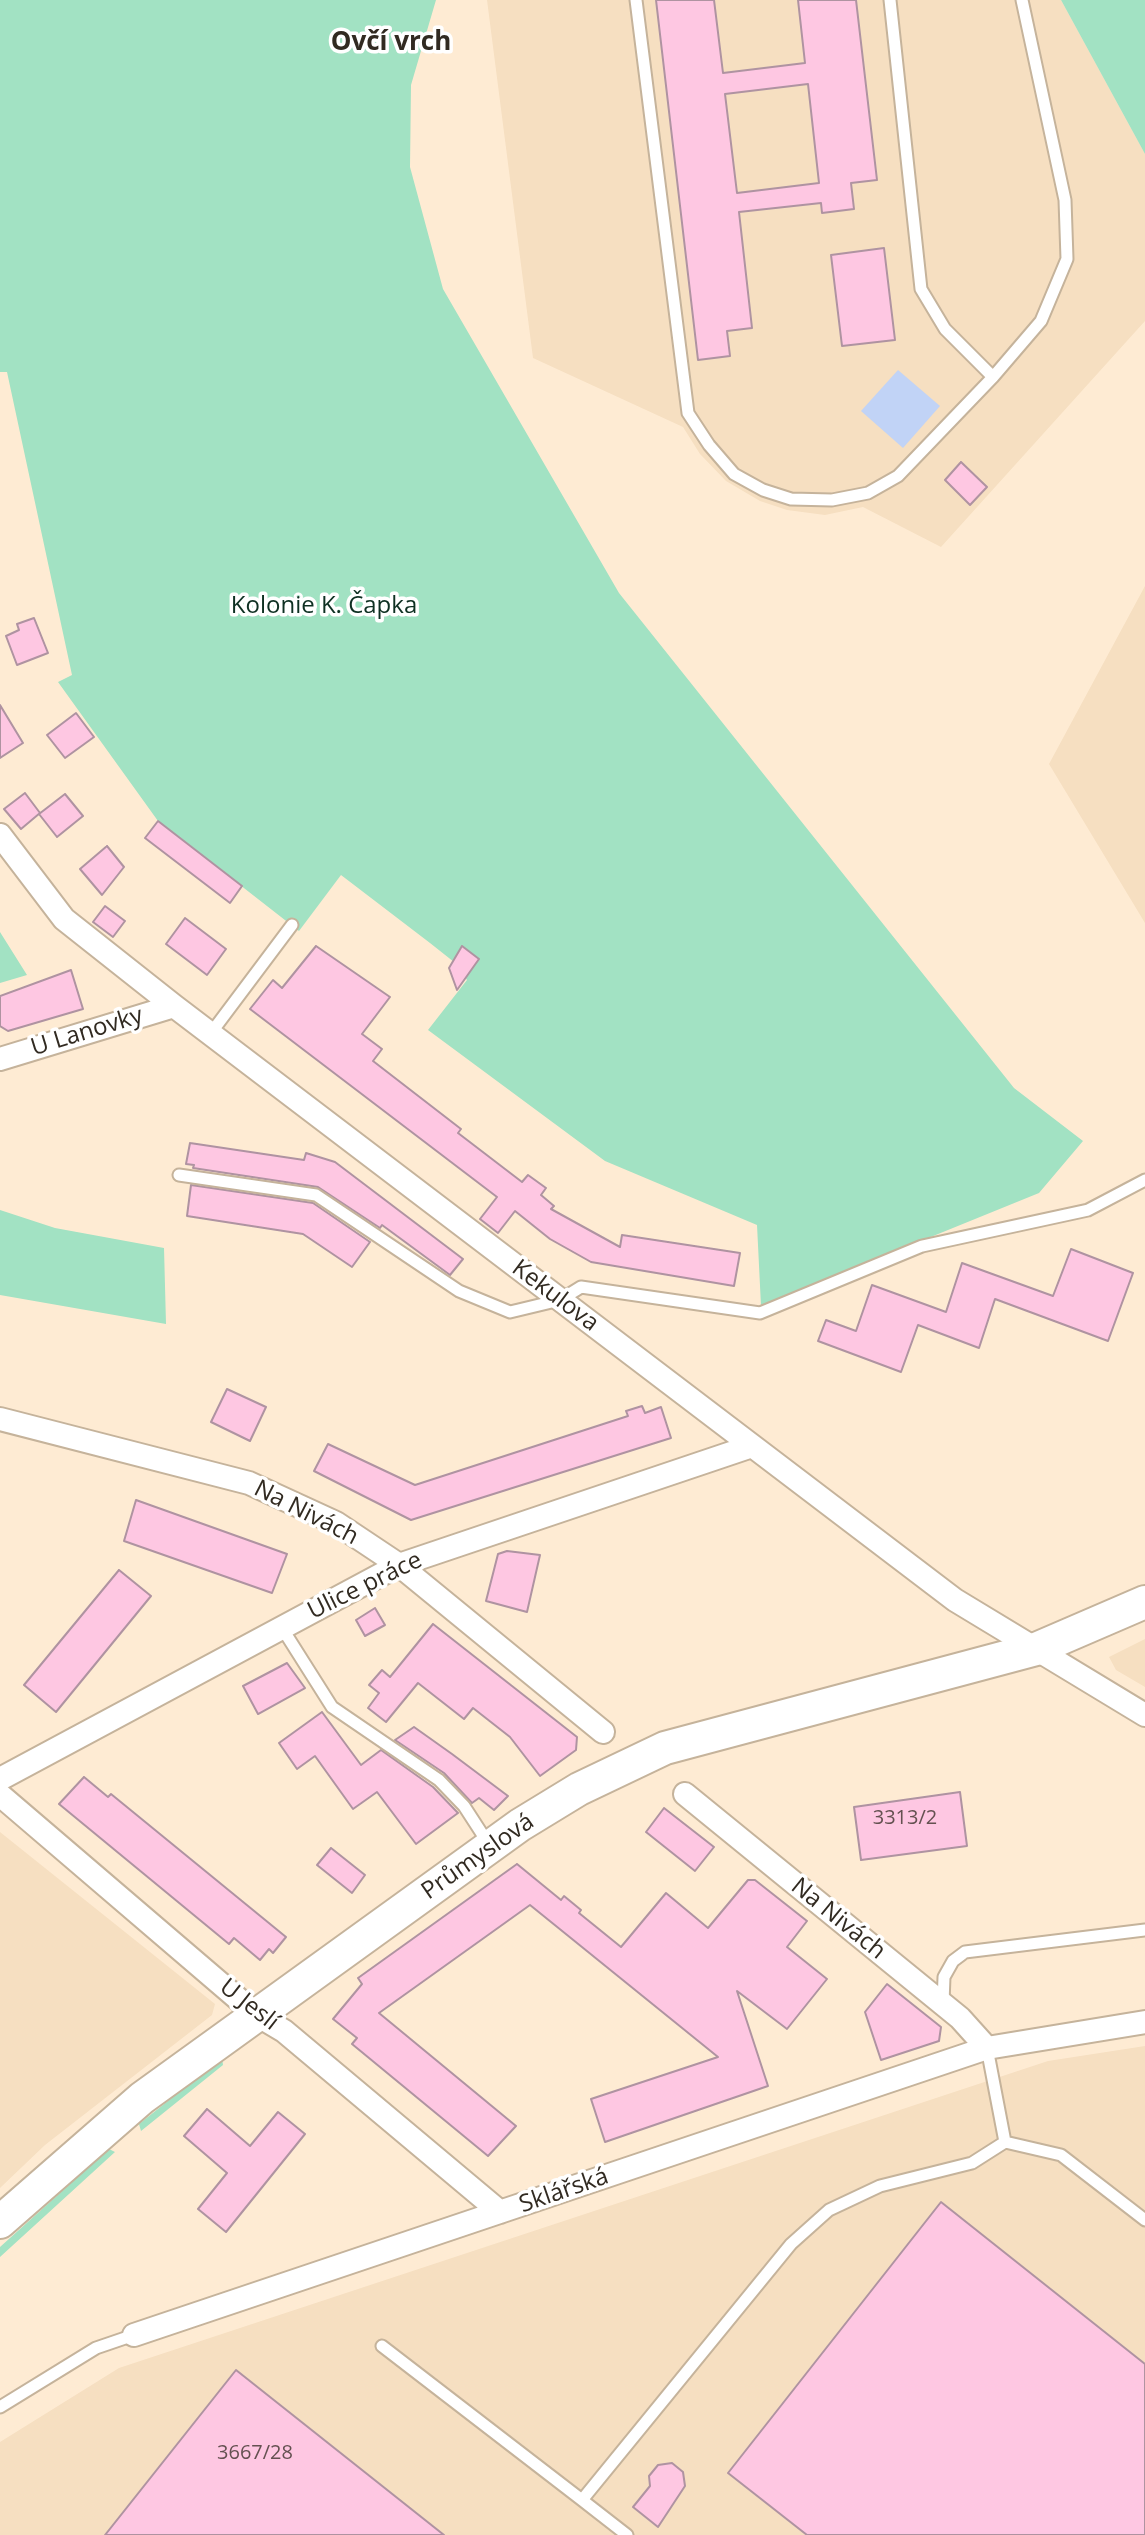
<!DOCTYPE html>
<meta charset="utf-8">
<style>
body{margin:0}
canvas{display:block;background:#feebd3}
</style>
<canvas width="1145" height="2535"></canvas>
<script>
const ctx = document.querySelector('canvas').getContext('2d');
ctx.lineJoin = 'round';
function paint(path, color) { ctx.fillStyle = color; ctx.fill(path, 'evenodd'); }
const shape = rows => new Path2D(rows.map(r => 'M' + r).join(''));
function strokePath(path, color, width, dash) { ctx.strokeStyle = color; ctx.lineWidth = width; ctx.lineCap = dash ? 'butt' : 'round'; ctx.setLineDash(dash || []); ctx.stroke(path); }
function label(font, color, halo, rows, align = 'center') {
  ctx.font = font + ' "Open Sans",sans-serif'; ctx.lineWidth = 7; ctx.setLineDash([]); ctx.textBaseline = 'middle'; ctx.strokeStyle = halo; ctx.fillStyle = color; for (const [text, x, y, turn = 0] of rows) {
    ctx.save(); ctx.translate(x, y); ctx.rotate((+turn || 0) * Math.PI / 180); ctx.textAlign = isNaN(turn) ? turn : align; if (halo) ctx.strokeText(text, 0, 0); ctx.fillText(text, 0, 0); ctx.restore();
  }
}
paint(shape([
 [487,0,1061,0,1145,154,1145,321,941,547,863,507,825,515,787,510,760,501,726,481,700,454,683,427,533,358],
 [1145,586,1145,923,1049,764],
 [1145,1639,1145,1687,1116,1670,1109,1657],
 [0,1832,215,2004,212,2015,45,2145,0,2188],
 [1145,2046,1145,2535,0,2535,0,2442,119,2368,1048,2061]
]), '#f6dfc1');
paint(shape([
 [0,0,436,0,411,85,410,167,443,289,619,593,1014,1088,1083,1141,1039,1193,761,1306,757,1225,605,1161,428,1030,467,980,454,962,430,943,341,875,299,931,158,821,58,682,72,675,7,372,0,372],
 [1061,0,1145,0,1145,154],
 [0,932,27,975,0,983],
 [0,1210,55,1228,164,1248,166,1324,0,1295],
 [222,2058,223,2065,141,2131,139,2124],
 [109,2149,115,2152,0,2257,0,2247]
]), '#a2e2c3');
paint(shape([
 [898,370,940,406,903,448,861,411]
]), '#c1d3f6');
const building = shape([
 [656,0,714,0,723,73,805,63,798,0,856,0,877,180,851,183,854,209,822,213,821,203,739,212,752,328,727,331,730,356,698,360,656,0],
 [808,84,819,183,737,193,725,94,808,84],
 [884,248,895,340,842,346,831,255,884,248],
 [961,462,987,487,970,505,945,480,961,462],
 [34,618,48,653,17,665,6,636,19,630,17,624,34,618],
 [0,705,23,743,0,758,0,705],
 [76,713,94,737,65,758,47,735,76,713],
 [25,793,40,813,21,829,4,809,25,793],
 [65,794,83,816,57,837,39,814,65,794],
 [158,821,242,886,230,903,145,838,158,821],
 [107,846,124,867,102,895,80,869,107,846],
 [105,906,125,921,113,937,93,922,105,906],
 [185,918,226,949,207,975,166,944,185,918],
 [316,946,390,997,362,1034,382,1049,373,1061,461,1129,458,1133,522,1182,528,1175,546,1188,541,1195,554,1206,551,1209,620,1247,622,1235,740,1253,734,1286,591,1262,550,1239,515,1211,498,1233,480,1219,497,1197,250,1009,273,980,282,988,316,946],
 [462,946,479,959,457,990,449,968,462,946],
 [71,970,83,1009,8,1031,0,1026,0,996,71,970],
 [190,1143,304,1160,306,1153,335,1162,463,1259,450,1275,382,1225,380,1228,318,1187,193,1168,194,1165,186,1164,190,1143],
 [191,1185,313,1203,370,1242,352,1267,303,1234,187,1216,191,1185],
 [1071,1249,1133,1273,1108,1341,995,1299,979,1348,918,1325,901,1372,818,1341,826,1320,856,1331,872,1285,946,1312,962,1263,1053,1296,1071,1249],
 [227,1389,266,1407,250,1441,211,1422,227,1389],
 [642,1406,645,1413,661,1407,671,1438,411,1520,314,1471,328,1444,415,1485,628,1416,626,1411,642,1406],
 [136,1500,287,1554,272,1593,124,1541,136,1500],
 [507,1551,540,1555,527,1612,486,1601,498,1554,507,1551],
 [119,1570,151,1596,56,1712,24,1685,119,1570],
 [375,1608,385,1625,365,1636,356,1620,375,1608],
 [433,1624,577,1737,576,1750,540,1776,510,1737,473,1708,464,1719,418,1683,386,1722,368,1708,379,1693,369,1685,382,1670,390,1677,433,1624],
 [287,1663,305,1688,258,1714,243,1686,287,1663],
 [322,1712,361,1765,381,1750,433,1787,458,1813,416,1844,377,1792,353,1809,315,1756,297,1769,279,1743,322,1712],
 [414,1727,452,1754,508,1796,494,1810,479,1798,472,1803,444,1773,395,1740,414,1727],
 [84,1777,108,1797,111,1794,286,1937,273,1953,269,1949,260,1960,234,1938,229,1944,59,1804,84,1777],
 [960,1792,967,1846,861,1860,854,1807,960,1792],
 [664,1808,714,1847,695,1871,646,1832,664,1808],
 [331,1848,365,1875,352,1893,317,1865,331,1848],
 [517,1864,561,1900,564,1896,581,1910,579,1913,621,1947,666,1893,708,1928,748,1880,755,1880,807,1921,787,1947,827,1979,787,2029,737,1991,768,2086,605,2142,591,2099,718,2057,530,1905,379,2013,516,2126,488,2156,352,2044,357,2038,333,2019,362,1984,358,1978,517,1864],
 [887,1984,941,2027,939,2041,881,2060,865,2012,887,1984],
 [207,2109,250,2146,278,2112,305,2134,226,2232,198,2209,227,2173,184,2136,207,2109],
 [941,2202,1145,2364,1145,2535,807,2535,728,2473,941,2202],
 [236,2370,444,2535,105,2535,236,2370],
 [672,2463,683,2472,685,2486,658,2527,633,2507,650,2486,649,2476,658,2465,672,2463]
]);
paint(building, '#fec7e2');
strokePath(building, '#af93a1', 2);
const lane = shape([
 [636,0,688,413,709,445,734,474,763,490,791,499,832,500,868,493,898,476,993,377,1041,321,1067,259,1065,200,1022,0],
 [890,0,921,289,945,329,993,377],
 [211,1033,292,925],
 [179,1175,316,1195,459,1291,510,1312,560,1300,581,1287,760,1313,922,1246,1088,1210,1145,1180],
 [282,1628,332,1707,439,1780,464,1806,488,1843],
 [943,2003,944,1977,953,1961,965,1952,1145,1930],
 [1005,2142,1061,2155,1145,2220],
 [382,2346,582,2500],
 [0,2407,96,2348,134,2335],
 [627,2535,582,2500,791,2244,829,2210,880,2186,972,2163,1005,2142,987,2048]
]);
const street = shape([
 [0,835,64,919,174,1006,955,1600,1145,1715],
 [0,1059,174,1006],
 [0,1419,249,1483,336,1523,399,1565,603,1732],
 [0,1779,399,1565,752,1446],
 [685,1794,960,2018,987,2048],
 [0,1795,257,2015,284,2031,500,2212],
 [134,2335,987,2048,1145,2022]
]);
const secondary = shape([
 [0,2222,142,2098,520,1825,579,1789,665,1748,1036,1649,1145,1602]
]);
strokePath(lane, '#c5b39b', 15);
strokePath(street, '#c5b39b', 26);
strokePath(secondary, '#c5b39b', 36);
strokePath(lane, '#fff', 11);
strokePath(street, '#fff', 22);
strokePath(secondary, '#fff', 32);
label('20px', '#645151', null, [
 ["3313/2",905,1818],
 ["3667/28",255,2453]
]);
label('24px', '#0e3022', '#fff', [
 ["Kolonie K. Čapka",324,606]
]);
label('24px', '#312a21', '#fff', [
 ["U Lanovky",87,1032,-17],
 ["Kekulova",555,1296,37],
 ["Na Nivách",306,1513,27],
 ["Ulice práce",365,1586,-26],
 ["Průmyslová",478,1857,-35],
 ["Na Nivách",838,1919,39],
 ["U Jeslí",249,2005,38],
 ["Sklářská",564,2191,-19]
]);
label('bold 26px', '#312a21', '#fff', [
 ["Ovčí vrch",391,43]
]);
</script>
